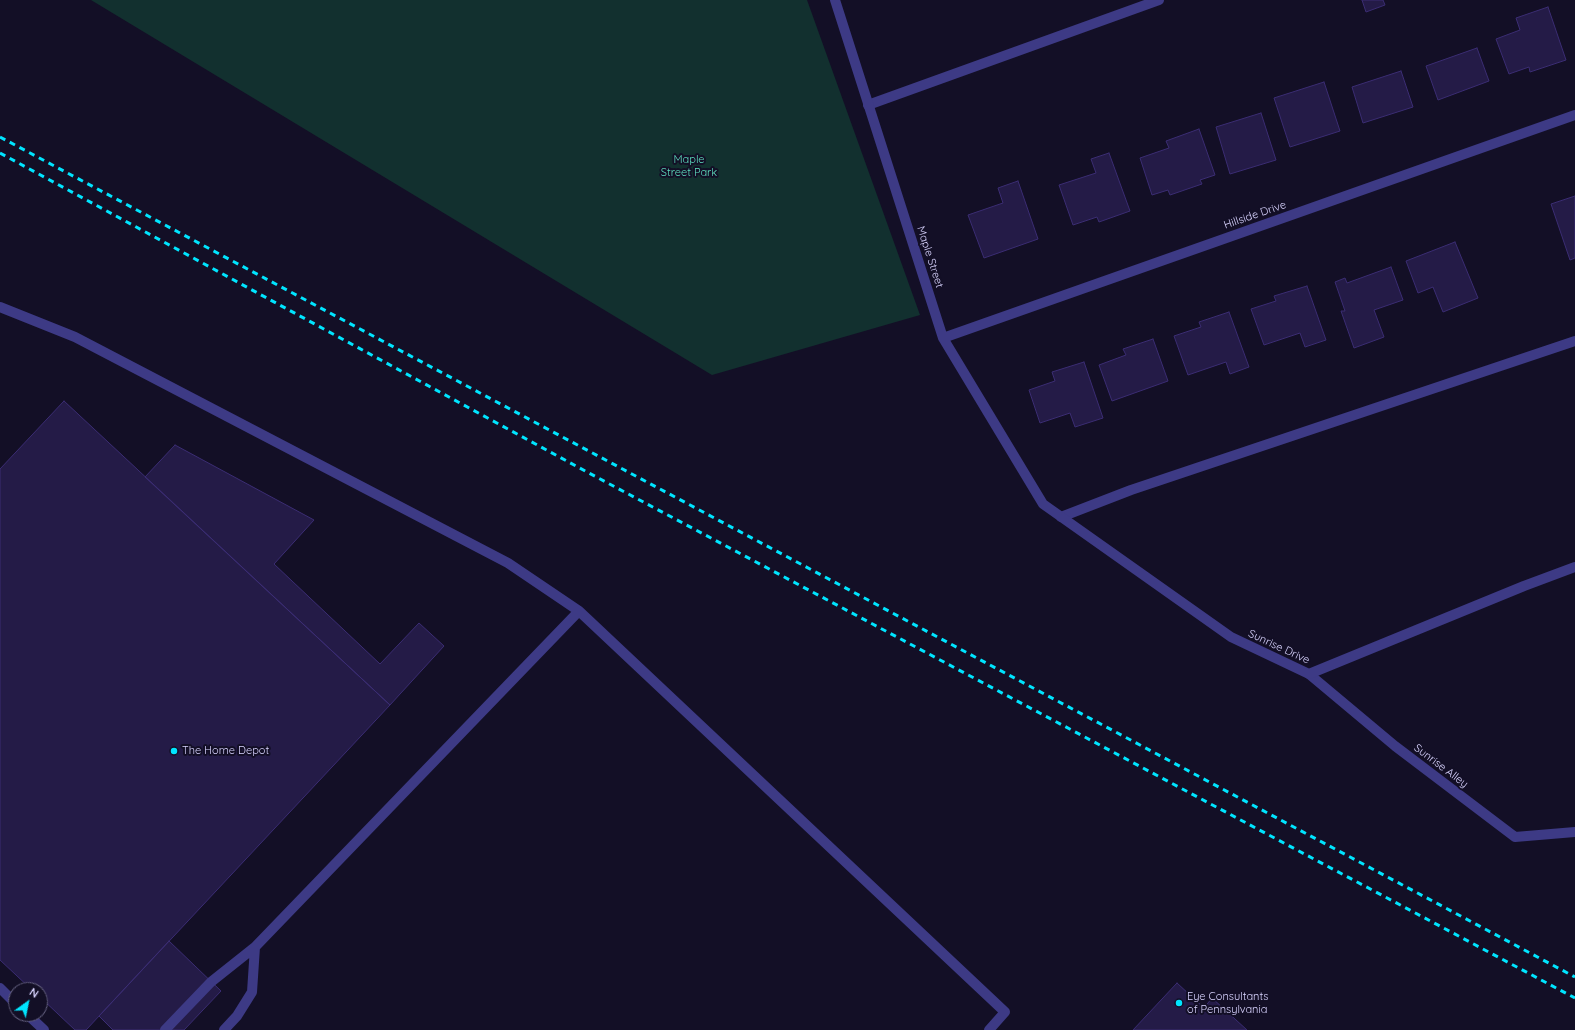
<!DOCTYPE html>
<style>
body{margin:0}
#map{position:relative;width:1575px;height:1030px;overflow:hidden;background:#130f26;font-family:Quicksand,sans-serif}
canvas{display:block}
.north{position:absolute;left:8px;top:982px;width:40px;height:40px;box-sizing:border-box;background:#130f26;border:1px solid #625e7d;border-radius:50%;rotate:33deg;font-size:11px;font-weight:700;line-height:16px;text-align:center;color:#d9d4ff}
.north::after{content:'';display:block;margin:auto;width:14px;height:18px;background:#00e5ff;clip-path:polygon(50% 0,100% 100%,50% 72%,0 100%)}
</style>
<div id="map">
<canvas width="1575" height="1030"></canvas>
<div class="north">N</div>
</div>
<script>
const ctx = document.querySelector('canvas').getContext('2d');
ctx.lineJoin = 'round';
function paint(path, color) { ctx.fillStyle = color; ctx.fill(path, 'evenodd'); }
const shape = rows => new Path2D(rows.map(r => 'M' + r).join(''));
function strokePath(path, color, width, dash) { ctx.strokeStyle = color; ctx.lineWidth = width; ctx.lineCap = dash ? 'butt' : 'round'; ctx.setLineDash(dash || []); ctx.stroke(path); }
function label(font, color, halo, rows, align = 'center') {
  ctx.font = font + ' Quicksand,sans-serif'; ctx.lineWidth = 4; ctx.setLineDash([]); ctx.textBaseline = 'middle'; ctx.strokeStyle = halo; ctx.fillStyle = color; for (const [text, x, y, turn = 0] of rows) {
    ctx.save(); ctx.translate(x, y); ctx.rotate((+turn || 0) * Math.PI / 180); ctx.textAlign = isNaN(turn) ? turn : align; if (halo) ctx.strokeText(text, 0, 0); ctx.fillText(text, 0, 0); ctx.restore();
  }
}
paint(shape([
 [91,0,807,0,920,315,712,375]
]), '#12302f');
const building = shape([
 [1362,0,1383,0,1385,5,1366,12,1362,0],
 [1548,7,1566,60,1530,72,1529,67,1509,74,1496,39,1520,30,1516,18,1548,7],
 [1477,48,1489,81,1438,100,1426,66,1477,48],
 [1401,71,1413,107,1363,123,1352,87,1401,71],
 [1324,82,1340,131,1290,147,1274,98,1324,82],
 [1261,113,1276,160,1230,174,1216,127,1261,113],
 [1199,129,1215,175,1200,180,1202,184,1170,195,1168,190,1152,195,1140,158,1169,148,1166,141,1199,129],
 [1109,153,1130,211,1099,222,1097,217,1073,225,1059,185,1096,173,1091,159,1109,153],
 [1018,181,1038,239,984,258,968,215,1003,203,998,188,1018,181],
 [1575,196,1575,258,1570,260,1551,204,1575,196],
 [1455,242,1478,298,1443,312,1433,287,1418,293,1406,261,1455,242],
 [1391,267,1403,300,1374,310,1384,337,1354,348,1341,311,1345,311,1335,282,1345,278,1347,283,1391,267],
 [1307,286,1326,340,1305,347,1300,333,1264,345,1251,309,1276,301,1274,296,1307,286],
 [1229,312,1249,367,1230,374,1226,362,1188,375,1174,336,1201,327,1199,322,1229,312],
 [1153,339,1168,381,1112,401,1099,365,1126,355,1123,349,1153,339],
 [1084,362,1103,418,1075,427,1070,413,1040,423,1029,390,1055,381,1052,372,1084,362],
 [64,401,390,705,86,1030,75,1030,40,997,40,990,32,990,0,960,0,469,64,401],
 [175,445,314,520,274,564,380,664,419,623,444,646,390,705,145,477,175,445],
 [169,941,221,991,184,1030,113,1030,99,1016,169,941],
 [1177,983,1204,1008,1212,998,1247,1030,1133,1030,1177,983]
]);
paint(building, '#241b47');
strokePath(building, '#3b2d73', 1);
strokePath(shape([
 [868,105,1159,0],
 [0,307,75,337,508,563,579,611,1005,1012,989,1030],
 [1061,517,1131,490,1575,341],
 [1309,674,1395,746,1515,837,1575,832],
 [0,988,16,1004],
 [27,1014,44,1030],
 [165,1030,211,982,255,947,579,611],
 [224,1030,237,1016,252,992,255,947]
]), '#3d3a85', 10);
strokePath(shape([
 [835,0,943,338,1043,504,1231,637,1309,674,1524,586,1575,567],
 [943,338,1575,115]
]), '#3d3a85', 10);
strokePath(shape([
 [0,137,1575,977],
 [0,153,587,472,1575,998]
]), '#00e5ff', 3, [6, 5]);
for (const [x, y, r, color] of [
 [174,751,4,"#00e5ff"],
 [1179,1003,4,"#00e5ff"]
]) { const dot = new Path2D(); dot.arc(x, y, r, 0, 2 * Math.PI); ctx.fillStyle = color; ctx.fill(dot); strokePath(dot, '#130f26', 1.5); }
label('11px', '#5fe0c0', '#130f26', [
 ["Maple",689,160],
 ["Street Park",689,173]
]);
label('11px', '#d9d4ff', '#130f26', [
 ["Hillside Drive",1255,215,-19],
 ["Maple Street",930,257,72],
 ["Sunrise Drive",1279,647,25],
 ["Sunrise Alley",1441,766,37]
]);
label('11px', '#d9d4ff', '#130f26', [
 ["The Home Depot",182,751],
 ["Eye Consultants",1187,997],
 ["of Pennsylvania",1187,1010]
], 'left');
</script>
